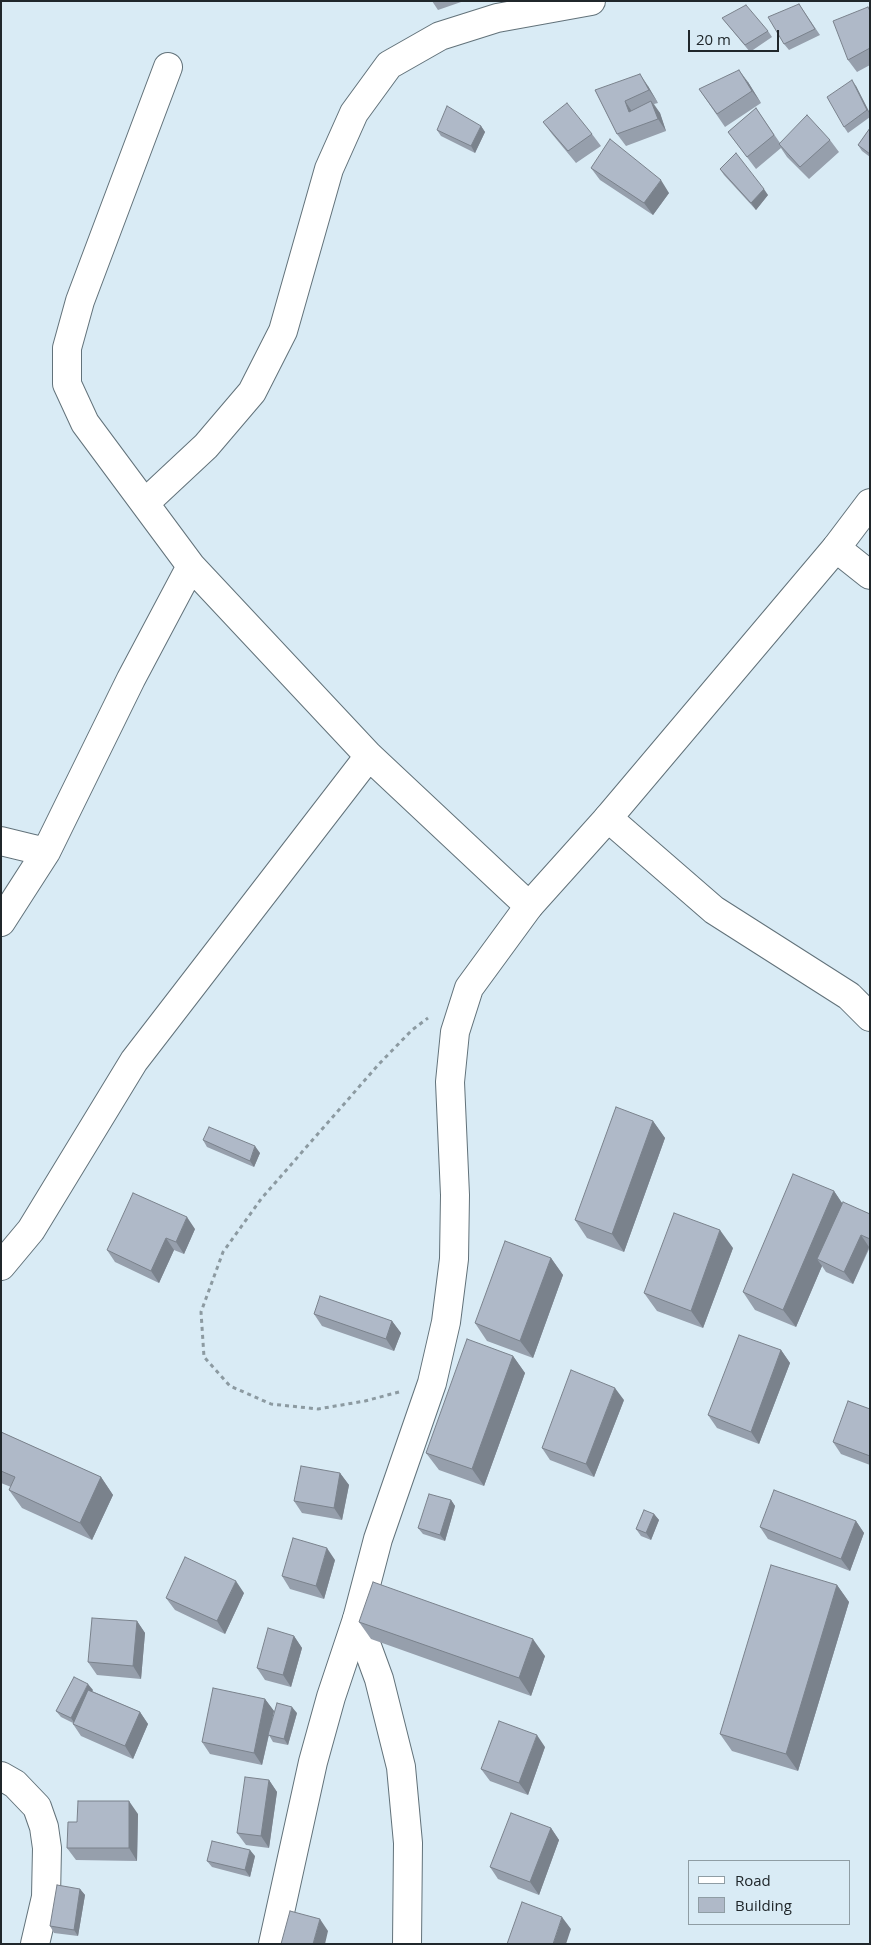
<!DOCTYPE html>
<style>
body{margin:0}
#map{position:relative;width:871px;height:1945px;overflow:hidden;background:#d9ebf5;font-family:"Open Sans",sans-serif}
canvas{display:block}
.frame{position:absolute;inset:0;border:2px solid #20272b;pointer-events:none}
.legend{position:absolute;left:688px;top:1860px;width:162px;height:65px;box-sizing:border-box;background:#d9ebf5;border:1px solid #8f9da4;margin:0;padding:6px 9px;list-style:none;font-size:15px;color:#20272b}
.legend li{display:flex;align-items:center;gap:10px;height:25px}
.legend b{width:25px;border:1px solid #8f9da4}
.scale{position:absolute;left:688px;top:30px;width:91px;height:22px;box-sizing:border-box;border:2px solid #20272b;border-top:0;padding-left:6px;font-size:15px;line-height:18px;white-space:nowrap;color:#20272b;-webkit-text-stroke:4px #d9ebf5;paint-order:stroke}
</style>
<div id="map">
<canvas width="871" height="1945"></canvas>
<div class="frame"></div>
<ul class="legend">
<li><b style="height:6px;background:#fff"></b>Road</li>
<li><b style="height:14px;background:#afb9c8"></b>Building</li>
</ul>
<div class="scale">20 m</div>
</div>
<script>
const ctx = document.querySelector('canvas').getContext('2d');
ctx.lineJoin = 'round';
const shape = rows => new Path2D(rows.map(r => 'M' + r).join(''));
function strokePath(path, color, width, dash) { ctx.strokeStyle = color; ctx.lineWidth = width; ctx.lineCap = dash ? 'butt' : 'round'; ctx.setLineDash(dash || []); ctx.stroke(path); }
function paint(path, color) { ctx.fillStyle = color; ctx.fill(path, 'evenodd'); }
const minor = shape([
 [168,67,80,301,67,348,67,384,85,423,191,566,369,756,529,906],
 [145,503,206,446,252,392,283,331,329,169,354,113,389,65,440,36,497,18,591,1],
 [836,548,870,575],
 [608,818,714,910,849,996,870,1017],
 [1,841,46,852],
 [1,922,46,852,131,679,191,566],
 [1,1266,31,1230,134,1061,369,756],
 [357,1619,379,1679,401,1767,408,1843,407,1944],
 [1,1776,15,1784,37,1807,44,1827,47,1848,46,1897,35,1944]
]);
const major = shape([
 [273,1944,313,1762,331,1697,357,1619,378,1539,432,1383,446,1322,454,1259,455,1195,450,1082,455,1032,469,988,529,906,608,818,836,548,870,503]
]);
strokePath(minor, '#62727a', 30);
strokePath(major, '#62727a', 30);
strokePath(shape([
 [399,1392,365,1401,318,1409,271,1404,230,1386,204,1357,201,1312,223,1252,261,1199,379,1064,412,1030,428,1018]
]), '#8c9aa1', 3, [4, 4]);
strokePath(minor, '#fff', 28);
strokePath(major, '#fff', 28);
paint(shape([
 [432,1,464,1,438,10],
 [799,4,820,35,789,50,784,44],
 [868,7,870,9,870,65,857,72,848,60],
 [722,18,768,31,772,37,750,52],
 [748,82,761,103,725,127,699,89],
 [648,86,658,103,654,104,660,113,666,131,626,146,617,134,595,90],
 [856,86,870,113,870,117,848,133,844,127],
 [756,108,780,143,830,140,839,152,809,179,787,157,781,148,756,169,728,132],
 [543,122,592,134,601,146,576,163,552,134],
 [481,126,485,132,475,153,441,136,437,130],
 [870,128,870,157,862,151,858,145],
 [591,168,669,193,653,215,600,180],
 [720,169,768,195,756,210,724,175],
 [653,1121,665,1138,624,1252,587,1238,575,1220],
 [203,1140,260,1153,254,1167,207,1147],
 [834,1191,842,1203,870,1214,870,1247,853,1284,826,1272,822,1266,796,1327,755,1310,743,1292],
 [195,1229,184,1254,174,1250,159,1283,115,1262,107,1250],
 [733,1248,703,1328,657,1311,644,1293],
 [551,1258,563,1275,533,1358,487,1341,475,1323],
 [314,1314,392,1321,401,1333,394,1351,322,1326],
 [781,1350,790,1363,759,1444,717,1428,708,1415],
 [513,1356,525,1373,484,1486,439,1470,426,1453],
 [624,1400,594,1477,550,1460,542,1448],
 [870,1409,870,1465,841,1454,833,1442],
 [1,1432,101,1477,113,1495,92,1540,22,1508,9,1490,11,1487,1,1483],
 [340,1473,349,1485,342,1520,302,1513,294,1501],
 [451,1500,455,1506,445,1541,423,1534,418,1528],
 [654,1514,659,1520,651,1540,641,1536,636,1529],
 [856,1521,864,1533,850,1571,768,1539,760,1527],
 [335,1560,324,1599,290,1589,282,1576],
 [837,1585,849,1602,798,1771,732,1751,720,1734],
 [244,1593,225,1634,175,1610,166,1598],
 [137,1621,145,1633,141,1679,97,1675,88,1662],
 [359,1622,545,1656,531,1696,371,1639],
 [294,1636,302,1648,291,1687,265,1680,257,1668],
 [93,1690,92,1691,140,1712,148,1724,133,1759,81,1736,73,1724,73,1723,61,1717,56,1711],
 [265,1699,274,1711,269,1733,297,1713,288,1745,273,1742,269,1735,262,1765,210,1754,202,1742],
 [545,1747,528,1795,490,1781,481,1769],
 [269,1780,277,1792,269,1848,246,1845,237,1833],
 [138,1814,137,1861,76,1860,67,1848,77,1822],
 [551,1828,559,1840,539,1895,498,1879,490,1867],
 [255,1856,250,1877,212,1867,207,1861],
 [80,1889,85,1895,78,1936,54,1933,50,1926]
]), '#969fac');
paint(shape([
 [739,70,748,82,761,103,752,91],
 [640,74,648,86,658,103,649,90],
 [852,80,856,86,870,114,867,110],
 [625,101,633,113,629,112],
 [651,101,660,113,666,131,658,119],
 [481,126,485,132,475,153,471,146],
 [661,180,669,193,653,215,644,203],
 [764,189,768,195,756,210,751,203],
 [653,1121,665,1138,624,1252,612,1234],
 [255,1146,260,1153,254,1167,250,1161],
 [834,1191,846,1209,817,1259,822,1266,796,1327,783,1310],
 [187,1217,195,1229,184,1254,176,1242],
 [720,1230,733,1248,703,1328,691,1311],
 [861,1235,869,1247,853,1284,844,1272],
 [166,1238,174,1250,159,1283,151,1271],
 [551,1258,563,1275,533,1358,520,1341],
 [392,1321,401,1333,394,1351,386,1339],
 [781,1350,790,1363,759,1444,751,1432],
 [513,1356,525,1373,484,1486,472,1469],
 [615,1388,624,1400,594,1477,586,1464],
 [340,1473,349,1485,342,1520,334,1508],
 [101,1477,113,1495,92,1540,80,1523],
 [451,1500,455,1506,445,1541,440,1535],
 [654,1514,659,1520,651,1540,646,1533],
 [856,1521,864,1533,850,1571,841,1559],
 [327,1548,335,1560,324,1599,316,1586],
 [236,1581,244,1593,225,1634,217,1621],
 [837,1585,849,1602,798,1771,786,1754],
 [137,1621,145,1633,141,1679,133,1666],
 [294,1636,302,1648,291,1687,283,1675],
 [533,1639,545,1656,531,1696,519,1678],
 [88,1684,93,1690,75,1724,71,1718],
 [265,1699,274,1711,262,1765,254,1753],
 [292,1707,297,1713,288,1745,284,1739],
 [140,1712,148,1724,133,1759,125,1746],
 [537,1735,545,1747,528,1795,519,1783],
 [269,1780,277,1792,269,1848,261,1836],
 [129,1801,138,1814,137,1861,129,1848],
 [551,1828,559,1840,539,1895,530,1882],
 [250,1850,255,1856,250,1877,245,1870],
 [80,1889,85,1895,78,1936,74,1930],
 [562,1917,571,1929,566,1944,553,1944],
 [320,1919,328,1931,325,1944,313,1944]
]), '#7a828c');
const building = shape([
 [799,4,815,29,784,44,768,17,799,4],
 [746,5,768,31,745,45,722,18,746,5],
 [868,7,870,11,870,48,848,60,833,21,868,7],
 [739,70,752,91,717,114,699,89,739,70],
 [640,74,649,90,625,101,629,112,651,101,658,119,617,134,595,90,640,74],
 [852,80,867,110,844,127,827,97,852,80],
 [567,103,592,134,568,151,543,122,567,103],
 [447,106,481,126,471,146,437,130,447,106],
 [756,108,774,135,747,157,728,132,756,108],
 [807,115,830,140,800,167,779,144,807,115],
 [870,128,870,154,858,145,870,128],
 [610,139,661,180,644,203,591,168,610,139],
 [736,153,764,189,751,203,720,169,736,153],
 [616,1107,653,1121,612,1234,575,1220,616,1107],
 [209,1127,255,1146,250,1161,203,1140,209,1127],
 [793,1174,834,1191,783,1310,743,1292,793,1174],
 [133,1193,187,1217,176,1242,166,1238,151,1271,107,1250,133,1193],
 [843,1202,870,1214,870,1239,861,1235,844,1272,817,1259,843,1202],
 [674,1213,720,1230,691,1311,644,1293,674,1213],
 [505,1241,551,1258,520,1341,475,1323,505,1241],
 [320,1296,392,1321,386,1339,314,1314,320,1296],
 [739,1335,781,1350,751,1432,708,1415,739,1335],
 [467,1339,513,1356,472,1469,426,1453,467,1339],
 [571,1370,615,1388,586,1464,542,1448,571,1370],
 [848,1401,870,1409,870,1456,833,1442,848,1401],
 [1,1432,101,1477,80,1523,9,1490,15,1477,1,1471,1,1432],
 [301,1466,340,1473,334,1508,294,1501,301,1466],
 [774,1490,856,1521,841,1559,760,1527,774,1490],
 [429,1494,451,1500,440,1535,418,1528,429,1494],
 [644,1510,654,1514,646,1533,636,1529,644,1510],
 [293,1538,327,1548,316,1586,282,1576,293,1538],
 [185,1557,236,1581,217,1621,166,1598,185,1557],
 [771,1565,837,1585,786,1754,720,1734,771,1565],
 [373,1582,533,1639,519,1678,359,1622,373,1582],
 [92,1618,137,1621,133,1666,88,1662,92,1618],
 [268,1628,294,1636,283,1675,257,1668,268,1628],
 [74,1677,88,1684,71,1718,56,1711,74,1677],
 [213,1688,265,1699,254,1753,202,1742,213,1688],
 [88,1690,140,1712,125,1746,73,1724,88,1690],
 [277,1703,292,1707,284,1739,268,1735,277,1703],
 [499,1721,537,1735,519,1783,481,1769,499,1721],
 [245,1777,269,1780,261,1836,237,1833,245,1777],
 [78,1801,129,1801,129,1848,67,1848,68,1822,77,1822,78,1801],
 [511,1813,551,1828,530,1882,490,1867,511,1813],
 [212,1841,250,1850,245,1870,207,1861,212,1841],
 [57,1885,80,1889,74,1930,50,1926,57,1885],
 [522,1902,562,1917,553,1944,507,1944,522,1902],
 [290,1911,320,1919,313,1944,281,1944,290,1911]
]);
paint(building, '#afb9c8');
strokePath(building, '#7a828c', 1);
</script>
